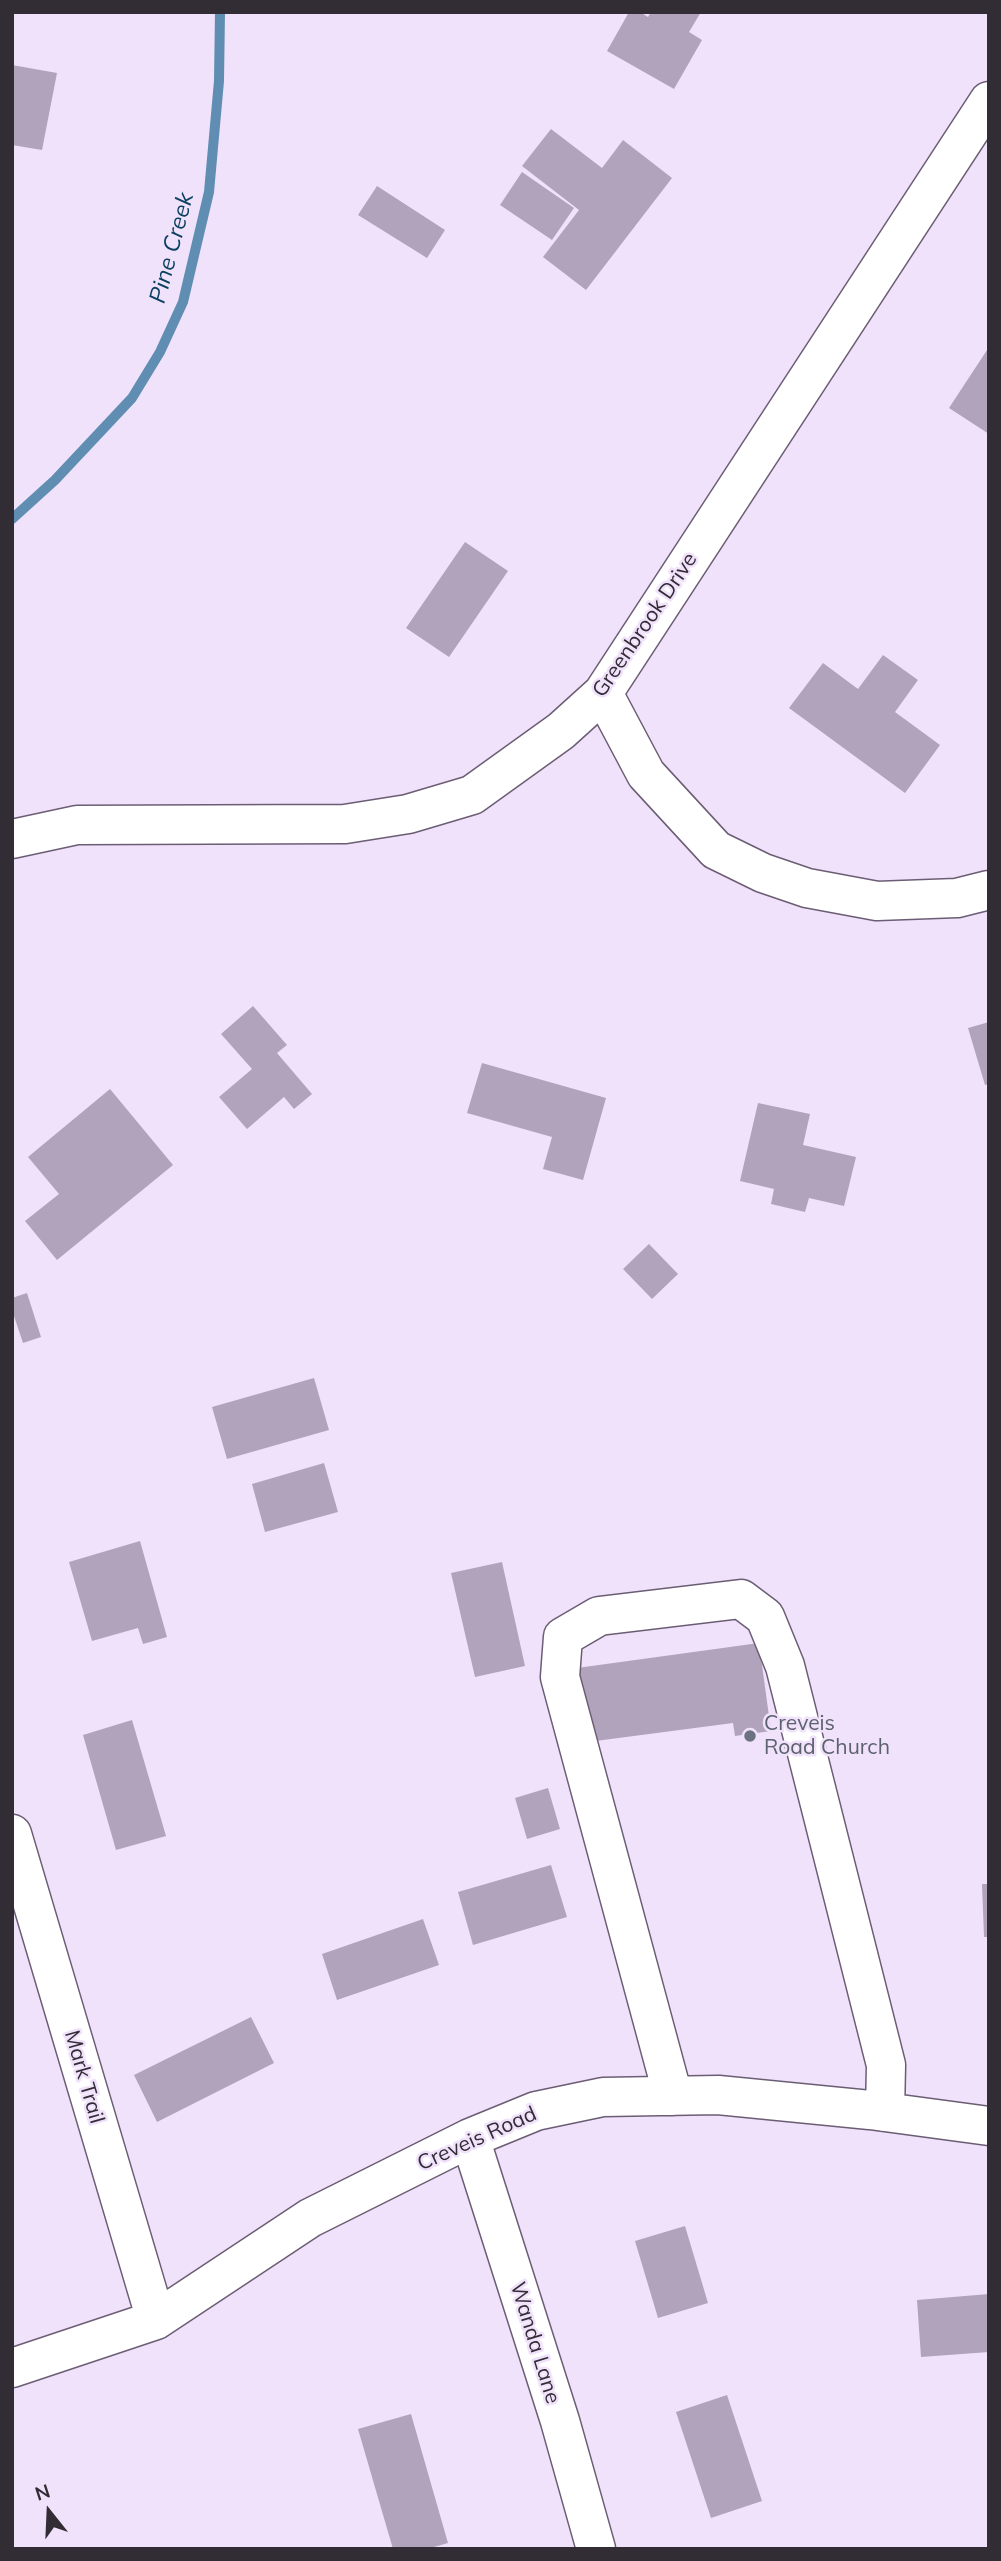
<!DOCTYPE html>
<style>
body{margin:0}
#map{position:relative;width:1001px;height:2561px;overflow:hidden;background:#f1e2fb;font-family:Mulish,sans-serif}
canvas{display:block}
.frame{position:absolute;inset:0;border:14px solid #322c35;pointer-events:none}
.north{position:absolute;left:14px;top:2477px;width:70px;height:70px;-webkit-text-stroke:5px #f1e2fb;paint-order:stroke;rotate:342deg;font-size:19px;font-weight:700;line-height:28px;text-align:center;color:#322c35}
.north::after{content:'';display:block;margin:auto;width:24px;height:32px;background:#322c35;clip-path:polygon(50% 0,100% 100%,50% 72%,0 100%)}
</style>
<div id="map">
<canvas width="1001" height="2561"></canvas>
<div class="frame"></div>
<div class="north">N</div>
</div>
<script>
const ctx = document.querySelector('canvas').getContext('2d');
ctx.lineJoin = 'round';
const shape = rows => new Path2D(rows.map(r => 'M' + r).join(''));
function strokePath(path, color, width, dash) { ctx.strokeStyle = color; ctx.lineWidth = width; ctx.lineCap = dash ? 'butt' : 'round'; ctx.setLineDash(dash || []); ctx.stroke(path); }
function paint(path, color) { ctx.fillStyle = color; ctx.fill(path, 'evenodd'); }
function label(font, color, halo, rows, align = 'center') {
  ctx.font = font + ' Mulish,sans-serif'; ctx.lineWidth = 5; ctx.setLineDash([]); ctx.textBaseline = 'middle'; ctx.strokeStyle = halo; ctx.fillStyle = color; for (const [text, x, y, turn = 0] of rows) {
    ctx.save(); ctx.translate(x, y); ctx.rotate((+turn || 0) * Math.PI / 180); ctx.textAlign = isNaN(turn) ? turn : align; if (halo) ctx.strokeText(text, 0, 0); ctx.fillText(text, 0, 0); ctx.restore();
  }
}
strokePath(shape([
 [12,519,55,480,132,398,160,352,183,302,209,192,219,81,220,12]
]), '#608db2', 10);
paint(shape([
 [629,12,640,12,648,17,651,12,701,12,689,32,702,40,674,89,607,51],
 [12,65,57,73,42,150,12,145],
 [551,129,602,168,623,140,672,178,586,290,543,257,579,210,522,166],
 [522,172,574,208,552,240,500,205],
 [377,186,445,230,427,258,358,215],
 [989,347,989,434,949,408],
 [465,542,508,571,449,657,406,628],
 [883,655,918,680,895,712,940,745,905,793,789,708,823,663,858,689],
 [253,1006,287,1045,277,1053,312,1094,294,1109,284,1097,247,1129,219,1097,252,1069,221,1034],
 [989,1022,989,1084,985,1085,968,1028],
 [482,1063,606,1098,583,1180,543,1169,552,1137,467,1113],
 [110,1089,173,1165,57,1260,25,1221,59,1194,28,1157],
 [758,1103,810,1114,803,1145,856,1157,844,1206,809,1198,805,1212,771,1204,774,1189,740,1181],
 [649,1244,678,1274,652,1299,623,1269],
 [27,1293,41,1337,23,1343,12,1310,12,1298],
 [314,1378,329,1430,227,1459,212,1407],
 [324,1463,338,1512,265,1532,252,1484],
 [140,1541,167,1637,143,1644,138,1628,92,1641,69,1562],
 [502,1562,525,1666,475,1677,451,1573],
 [759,1643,771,1731,735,1736,733,1723,588,1742,577,1668],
 [132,1720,166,1836,116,1850,83,1735],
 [548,1788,560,1829,527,1839,515,1798],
 [551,1865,567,1917,473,1945,458,1892],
 [982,1884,989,1884,989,1937,984,1937],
 [423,1919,439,1965,337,2000,322,1954],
 [251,2017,274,2063,157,2122,134,2075],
 [685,2226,708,2303,658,2318,635,2241],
 [989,2294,989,2352,921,2357,917,2300],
 [727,2395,762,2501,711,2518,676,2412],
 [411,2414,448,2543,427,2549,393,2549,358,2429]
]), '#b1a3bb');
const minor = shape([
 [603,693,646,774,716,850,763,873,807,888,877,901,957,898,989,890],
 [12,839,77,825,345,824,408,814,472,795,561,731,603,693,989,101],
 [12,1834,156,2320],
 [673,2096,560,1677,563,1637,599,1616,741,1599,765,1617,785,1666,886,2065,885,2112],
 [470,2138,560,2421,596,2549],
 [12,2368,156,2320,310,2218,470,2138,536,2111,603,2097,718,2095,870,2110,989,2126]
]);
strokePath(minor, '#6b5d73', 41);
strokePath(minor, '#fff', 38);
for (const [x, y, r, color] of [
 [750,1736,7,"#6b7280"]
]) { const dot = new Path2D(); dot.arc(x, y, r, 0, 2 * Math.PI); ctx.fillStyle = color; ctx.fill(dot); strokePath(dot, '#f1e2fb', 2.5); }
label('21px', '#322c35', '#f1e2fb', [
 ["Greenbrook Drive",645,625,-56],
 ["Mark Trail",84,2077,74],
 ["Creveis Road",477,2139,-24],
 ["Wanda Lane",535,2343,73]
]);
label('21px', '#5b616d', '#f1e2fb', [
 ["Creveis",764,1724],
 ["Road Church",764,1748]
], 'left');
label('italic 23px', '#0c4161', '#f1e2fb', [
 ["Pine Creek",172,248,-75]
]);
</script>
